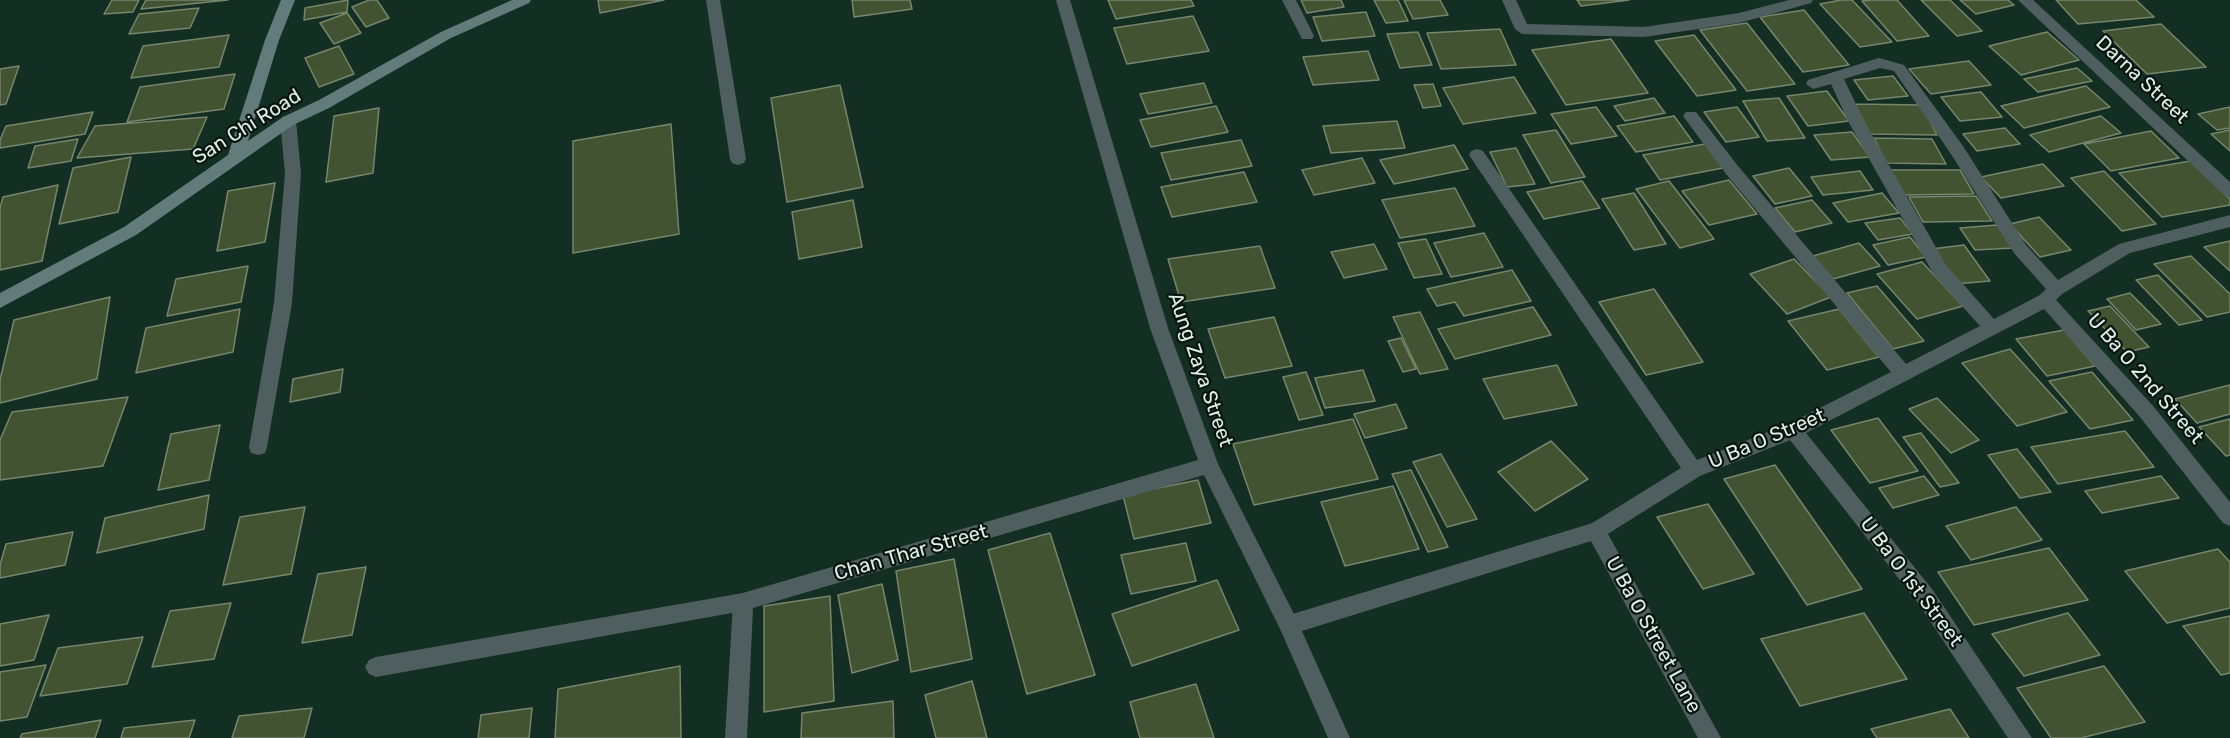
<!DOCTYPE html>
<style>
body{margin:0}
canvas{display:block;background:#132f23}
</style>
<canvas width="2230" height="738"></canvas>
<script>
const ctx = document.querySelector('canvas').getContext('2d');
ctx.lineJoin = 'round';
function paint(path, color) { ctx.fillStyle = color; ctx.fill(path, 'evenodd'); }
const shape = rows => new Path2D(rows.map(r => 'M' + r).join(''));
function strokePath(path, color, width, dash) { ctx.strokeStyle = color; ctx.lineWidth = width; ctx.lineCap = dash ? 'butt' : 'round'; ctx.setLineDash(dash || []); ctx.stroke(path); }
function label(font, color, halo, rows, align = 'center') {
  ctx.font = font + ' Rubik,sans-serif'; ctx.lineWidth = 4.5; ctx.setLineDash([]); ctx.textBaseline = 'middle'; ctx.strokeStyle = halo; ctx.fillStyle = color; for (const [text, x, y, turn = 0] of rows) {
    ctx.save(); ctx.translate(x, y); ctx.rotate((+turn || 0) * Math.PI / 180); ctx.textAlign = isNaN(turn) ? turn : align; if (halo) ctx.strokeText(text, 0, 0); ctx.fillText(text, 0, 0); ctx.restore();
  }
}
const building = shape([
 [112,0,139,0,133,12,104,14,112,0],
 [146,0,228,0,141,9,146,0],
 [348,0,347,12,304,20,305,8,348,0],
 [369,0,377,0,389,18,366,27,352,7,369,0],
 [598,0,664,0,600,13,598,0],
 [852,0,910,0,912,9,854,17,852,0],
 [1108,0,1191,0,1194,6,1116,19,1108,0],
 [1301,0,1341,0,1344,7,1307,13,1301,0],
 [1374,0,1398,0,1408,21,1386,23,1374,0],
 [1404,0,1440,0,1448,15,1413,19,1404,0],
 [1577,0,1629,0,1581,6,1577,0],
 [1841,0,1852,0,1892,42,1860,47,1820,4,1841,0],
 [1872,0,1897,0,1929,36,1897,41,1862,1,1872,0],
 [1921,0,1950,0,1982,31,1957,36,1921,0],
 [1960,0,2008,0,2014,5,1976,14,1960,0],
 [2056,0,2136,0,2154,17,2078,24,2056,0],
 [199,8,190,28,129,34,139,14,199,8],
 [1804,10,1849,65,1803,72,1760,17,1804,10],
 [1366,12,1375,36,1322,41,1313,17,1366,12],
 [347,13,361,33,334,44,320,23,347,13],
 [1193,16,1209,51,1127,64,1114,28,1193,16],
 [1747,23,1795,84,1747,91,1700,30,1747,23],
 [2161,24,2206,67,2147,74,2103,31,2161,24],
 [1500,29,1516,65,1441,69,1427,33,1500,29],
 [1418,32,1432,65,1400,68,1387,34,1418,32],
 [2047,32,2079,60,2021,75,1989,46,2047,32],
 [229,35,219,67,131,78,143,46,229,35],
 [1694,35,1736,90,1697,96,1655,41,1694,35],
 [1611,39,1648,93,1566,105,1532,50,1611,39],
 [339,46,354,74,319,87,305,58,339,46],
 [1368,51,1379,80,1313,85,1303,57,1368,51],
 [1969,61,1991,85,1931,94,1909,69,1969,61],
 [19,66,6,104,0,105,0,69,19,66],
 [2077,68,2092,81,2038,92,2024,79,2077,68],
 [235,74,224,109,127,122,140,87,235,74],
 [1893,76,1908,96,1868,100,1854,80,1893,76],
 [1514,77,1536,113,1463,124,1443,88,1514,77],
 [1204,83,1212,103,1148,114,1140,94,1204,83],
 [1433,84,1441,106,1423,108,1414,85,1433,84],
 [840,85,863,187,787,202,771,98,840,85],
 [2086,86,2110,107,2024,128,2001,106,2086,86],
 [1827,91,1849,121,1808,126,1787,96,1827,91],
 [1981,92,2002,117,1960,121,1941,97,1981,92],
 [1654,98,1665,113,1625,121,1614,106,1654,98],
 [1779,98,1805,138,1767,141,1743,101,1779,98],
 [1855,104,1921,105,1937,135,1870,134,1855,104],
 [1216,106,1228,132,1151,147,1140,120,1216,106],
 [1596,107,1617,136,1571,144,1551,114,1596,107],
 [1737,107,1759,137,1726,142,1704,112,1737,107],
 [2230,107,2230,128,2217,130,2198,114,2230,107],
 [379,108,373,173,326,182,334,116,379,108],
 [93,112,85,134,0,148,0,140,6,126,93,112],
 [1674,116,1693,142,1636,152,1617,126,1674,116],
 [2101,116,2121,133,2049,152,2030,135,2101,116],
 [207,117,193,149,77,158,95,126,207,117],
 [1397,121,1405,148,1331,153,1323,126,1397,121],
 [671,124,679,234,573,253,573,141,671,124],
 [2005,128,2020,144,1977,151,1963,134,2005,128],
 [1556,130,1585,177,1551,183,1523,135,1556,130],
 [2230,130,2230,151,2211,134,2230,130],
 [2151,131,2179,158,2111,171,2084,144,2151,131],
 [1852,132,1870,157,1831,160,1814,135,1852,132],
 [1874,138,1932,139,1946,164,1886,163,1874,138],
 [78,139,71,161,28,168,35,146,78,139],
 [1241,140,1252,166,1171,180,1161,153,1241,140],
 [1705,144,1723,168,1660,180,1643,155,1705,144],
 [1454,145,1468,169,1394,184,1380,160,1454,145],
 [1516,148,1535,184,1507,187,1490,152,1516,148],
 [131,157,118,212,59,224,73,168,131,157],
 [1362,158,1375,183,1314,195,1302,170,1362,158],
 [2191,161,2230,199,2230,205,2162,217,2119,173,2191,161],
 [2043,164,2064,186,2001,198,1981,177,2043,164],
 [1789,168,1812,196,1775,204,1753,176,1789,168],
 [1889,170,1960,170,1974,194,1903,195,1889,170],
 [1860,171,1873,190,1823,195,1811,177,1860,171],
 [2104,171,2156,224,2122,231,2071,178,2104,171],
 [1244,172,1257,202,1172,217,1161,187,1244,172],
 [1729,180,1757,214,1709,225,1682,191,1729,180],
 [1582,181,1600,208,1544,219,1527,192,1582,181],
 [1669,181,1714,239,1680,248,1636,189,1669,181],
 [275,183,265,242,217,251,228,191,275,183],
 [58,185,42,261,0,270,0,208,3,197,58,185],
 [1455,188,1475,226,1400,238,1382,200,1455,188],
 [1634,193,1666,244,1634,250,1602,199,1634,193],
 [1882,193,1899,213,1848,222,1833,203,1882,193],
 [1976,196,1992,221,1923,222,1909,197,1976,196],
 [853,200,862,247,799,259,792,212,853,200],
 [1812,200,1832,223,1795,232,1775,208,1812,200],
 [2039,217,2071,250,2040,257,2010,224,2039,217],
 [1900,218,1913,234,1878,240,1865,223,1900,218],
 [1997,225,2013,248,1975,250,1960,228,1997,225],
 [1484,233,1503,267,1451,277,1434,243,1484,233],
 [1910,237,1926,257,1888,265,1873,245,1910,237],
 [1426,239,1442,274,1414,278,1398,243,1426,239],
 [2230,241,2230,271,2204,247,2230,241],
 [1859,243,1880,266,1833,279,1813,256,1859,243],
 [1374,244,1387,269,1344,278,1331,252,1374,244],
 [1964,245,1990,281,1955,284,1931,249,1964,245],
 [1260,246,1275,288,1181,302,1168,259,1260,246],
 [2191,256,2230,294,2230,312,2207,317,2154,264,2191,256],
 [1794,259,1831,297,1787,314,1750,274,1794,259],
 [1922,262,1963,306,1917,319,1877,274,1922,262],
 [248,266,241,302,167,316,176,279,248,266],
 [1512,270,1531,301,1464,316,1455,302,1437,306,1427,289,1512,270],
 [2158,275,2202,320,2179,325,2136,280,2158,275],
 [1877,286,1924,341,1893,349,1847,293,1877,286],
 [1654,289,1703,362,1646,375,1599,302,1654,289],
 [2130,293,2161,324,2136,330,2107,299,2130,293],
 [110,297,97,379,0,403,0,380,14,320,110,297],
 [2110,306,2149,347,2127,352,2088,311,2110,306],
 [1533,307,1551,335,1455,359,1438,329,1533,307],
 [240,309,233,352,136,373,146,328,240,309],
 [1839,309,1879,357,1827,370,1788,321,1839,309],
 [1420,312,1448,369,1420,374,1393,317,1420,312],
 [1274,317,1292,366,1225,378,1208,329,1274,317],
 [2064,330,2095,366,2047,376,2016,339,2064,330],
 [1401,338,1416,369,1403,372,1388,341,1401,338],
 [2010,349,2067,412,2017,426,1962,363,2010,349],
 [1557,365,1577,405,1504,419,1483,379,1557,365],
 [343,369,340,392,290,402,293,379,343,369],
 [1363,370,1375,401,1325,408,1315,378,1363,370],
 [1306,372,1323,415,1299,420,1283,377,1306,372],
 [2092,372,2133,420,2090,429,2049,381,2092,372],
 [2230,385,2230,414,2197,423,2175,399,2230,385],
 [128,397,103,466,0,480,0,440,12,412,128,397],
 [1937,398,1979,440,1951,453,1909,409,1937,398],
 [1396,404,1407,428,1365,438,1354,414,1396,404],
 [1878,418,1918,471,1870,483,1831,430,1878,418],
 [1353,419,1378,479,1254,505,1233,444,1353,419],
 [2230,419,2230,455,2226,456,2199,427,2230,419],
 [220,425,209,480,158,490,171,434,220,425],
 [2125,431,2154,467,2058,484,2031,447,2125,431],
 [1921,433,1959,483,1940,487,1903,437,1921,433],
 [1551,441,1588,479,1535,511,1498,472,1551,441],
 [2017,449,2051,492,2020,498,1988,455,2017,449],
 [1441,454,1477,519,1447,527,1413,462,1441,454],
 [1775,465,1862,589,1807,605,1724,479,1775,465],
 [1411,470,1448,547,1428,552,1392,474,1411,470],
 [1924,476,1939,495,1893,508,1879,488,1924,476],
 [2161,476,2179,498,2102,513,2085,491,2161,476],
 [1198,480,1211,523,1134,539,1123,495,1198,480],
 [1393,486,1419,549,1345,566,1321,502,1393,486],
 [209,495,204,529,97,553,105,518,209,495],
 [1708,504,1754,574,1703,589,1657,517,1708,504],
 [305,507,291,574,223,585,240,517,305,507],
 [2016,507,2042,540,1971,560,1946,526,2016,507],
 [73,532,65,565,0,578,0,565,6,544,73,532],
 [1050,533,1095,675,1027,694,988,550,1050,533],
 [1186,543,1196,581,1131,594,1121,555,1186,543],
 [2049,548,2088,600,1974,625,1938,572,2049,548],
 [2218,549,2230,562,2230,608,2167,623,2125,571,2218,549],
 [954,559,972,659,911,672,896,571,954,559],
 [366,567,352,635,302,643,318,574,366,567],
 [1217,580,1239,630,1132,666,1112,614,1217,580],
 [882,584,898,660,852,673,838,595,882,584],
 [830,596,834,701,764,712,764,606,830,596],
 [231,603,214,659,152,667,170,611,231,603],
 [1864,613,1907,679,1800,706,1761,639,1864,613],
 [2068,613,2100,655,2024,676,1992,634,2068,613],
 [49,615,34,660,0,666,0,624,49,615],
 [2230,616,2230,673,2221,675,2183,626,2230,616],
 [143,637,127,684,40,696,58,648,143,637],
 [46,665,27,717,0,721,0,672,46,665],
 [680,666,681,738,555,738,558,689,680,666],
 [2104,666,2145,722,2081,738,2051,738,2017,688,2104,666],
 [972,681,987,738,936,738,925,695,972,681],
 [1196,684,1214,738,1140,738,1130,702,1196,684],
 [893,701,894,738,801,738,802,713,893,701],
 [312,708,304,738,232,738,239,716,312,708],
 [532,708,529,738,478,738,481,715,532,708],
 [1950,709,1969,738,1877,738,1871,729,1950,709],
 [101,720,95,738,20,738,22,734,101,720],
 [195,720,189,738,121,738,124,728,195,720]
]);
paint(building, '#415331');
strokePath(building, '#77856c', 1.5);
paint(shape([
 [706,0,720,0,746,159,744,163,738,165,732,163,730,159,706,0],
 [1282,0,1296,0,1314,36,1312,39,1302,39,1282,0],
 [288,116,293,117,296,121,301,173,292,303,267,447,265,453,258,455,251,453,249,447,274,303,285,173,280,121,283,117,288,116],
 [1596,522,1603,525,1721,738,1698,738,1591,541,1289,635,1282,632,1279,625,1282,618,1289,615,1596,522],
 [743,593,750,595,753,602,750,609,743,611,376,677,369,674,365,667,369,660,376,657,743,593]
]), '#4f5e5e');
paint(shape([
 [1056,0,1070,0,1168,328,1218,464,1296,618,1350,738,1328,738,1281,631,1204,475,753,608,747,738,725,738,733,602,736,595,1198,460,1150,328,1056,0],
 [1502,0,1516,0,1527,24,1644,27,1739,13,1789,0,1813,0,1811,3,1739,23,1644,37,1522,34,1515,29,1502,0],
 [2018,0,2033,0,2230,182,2230,197,2224,195,2018,0],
 [1879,58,1904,65,1963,146,2026,245,2058,280,2119,244,2230,215,2230,227,2130,253,2062,294,2056,300,2154,407,2230,502,2230,526,2223,523,2140,417,2044,309,1806,433,1932,589,2032,738,2008,738,1918,603,1790,440,1700,476,1603,537,1596,540,1589,537,1586,531,1589,525,1681,468,1469,155,1471,151,1477,149,1483,151,1697,460,1786,425,1891,372,1726,174,1686,120,1683,116,1686,112,1696,112,1738,166,1906,364,1980,326,1934,275,1848,121,1831,84,1813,89,1806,84,1808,80,1879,58],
 [1880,68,1894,71,1951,154,2014,253,2046,289,2040,295,1994,319,1946,265,1864,121,1844,79,1880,68]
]), '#4f5e5e');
paint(shape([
 [281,0,295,0,279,40,248,141,283,117,319,100,441,32,512,0,531,0,529,3,451,38,329,108,293,125,136,235,0,308,0,293,124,227,228,155,265,40,281,0]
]), '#647b7c');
label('20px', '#dfefe7', '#08140f', [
 ["Darna Street",2142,80,43],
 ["San Chi Road",247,127,-32],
 ["Aung Zaya Street",1200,370,71],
 ["U Ba O 2nd Street",2145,379,49],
 ["U Ba O Street",1767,439,-23],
 ["Chan Thar Street",911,553,-16],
 ["U Ba O 1st Street",1911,582,53],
 ["U Ba O Street Lane",1653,635,61]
]);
</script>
